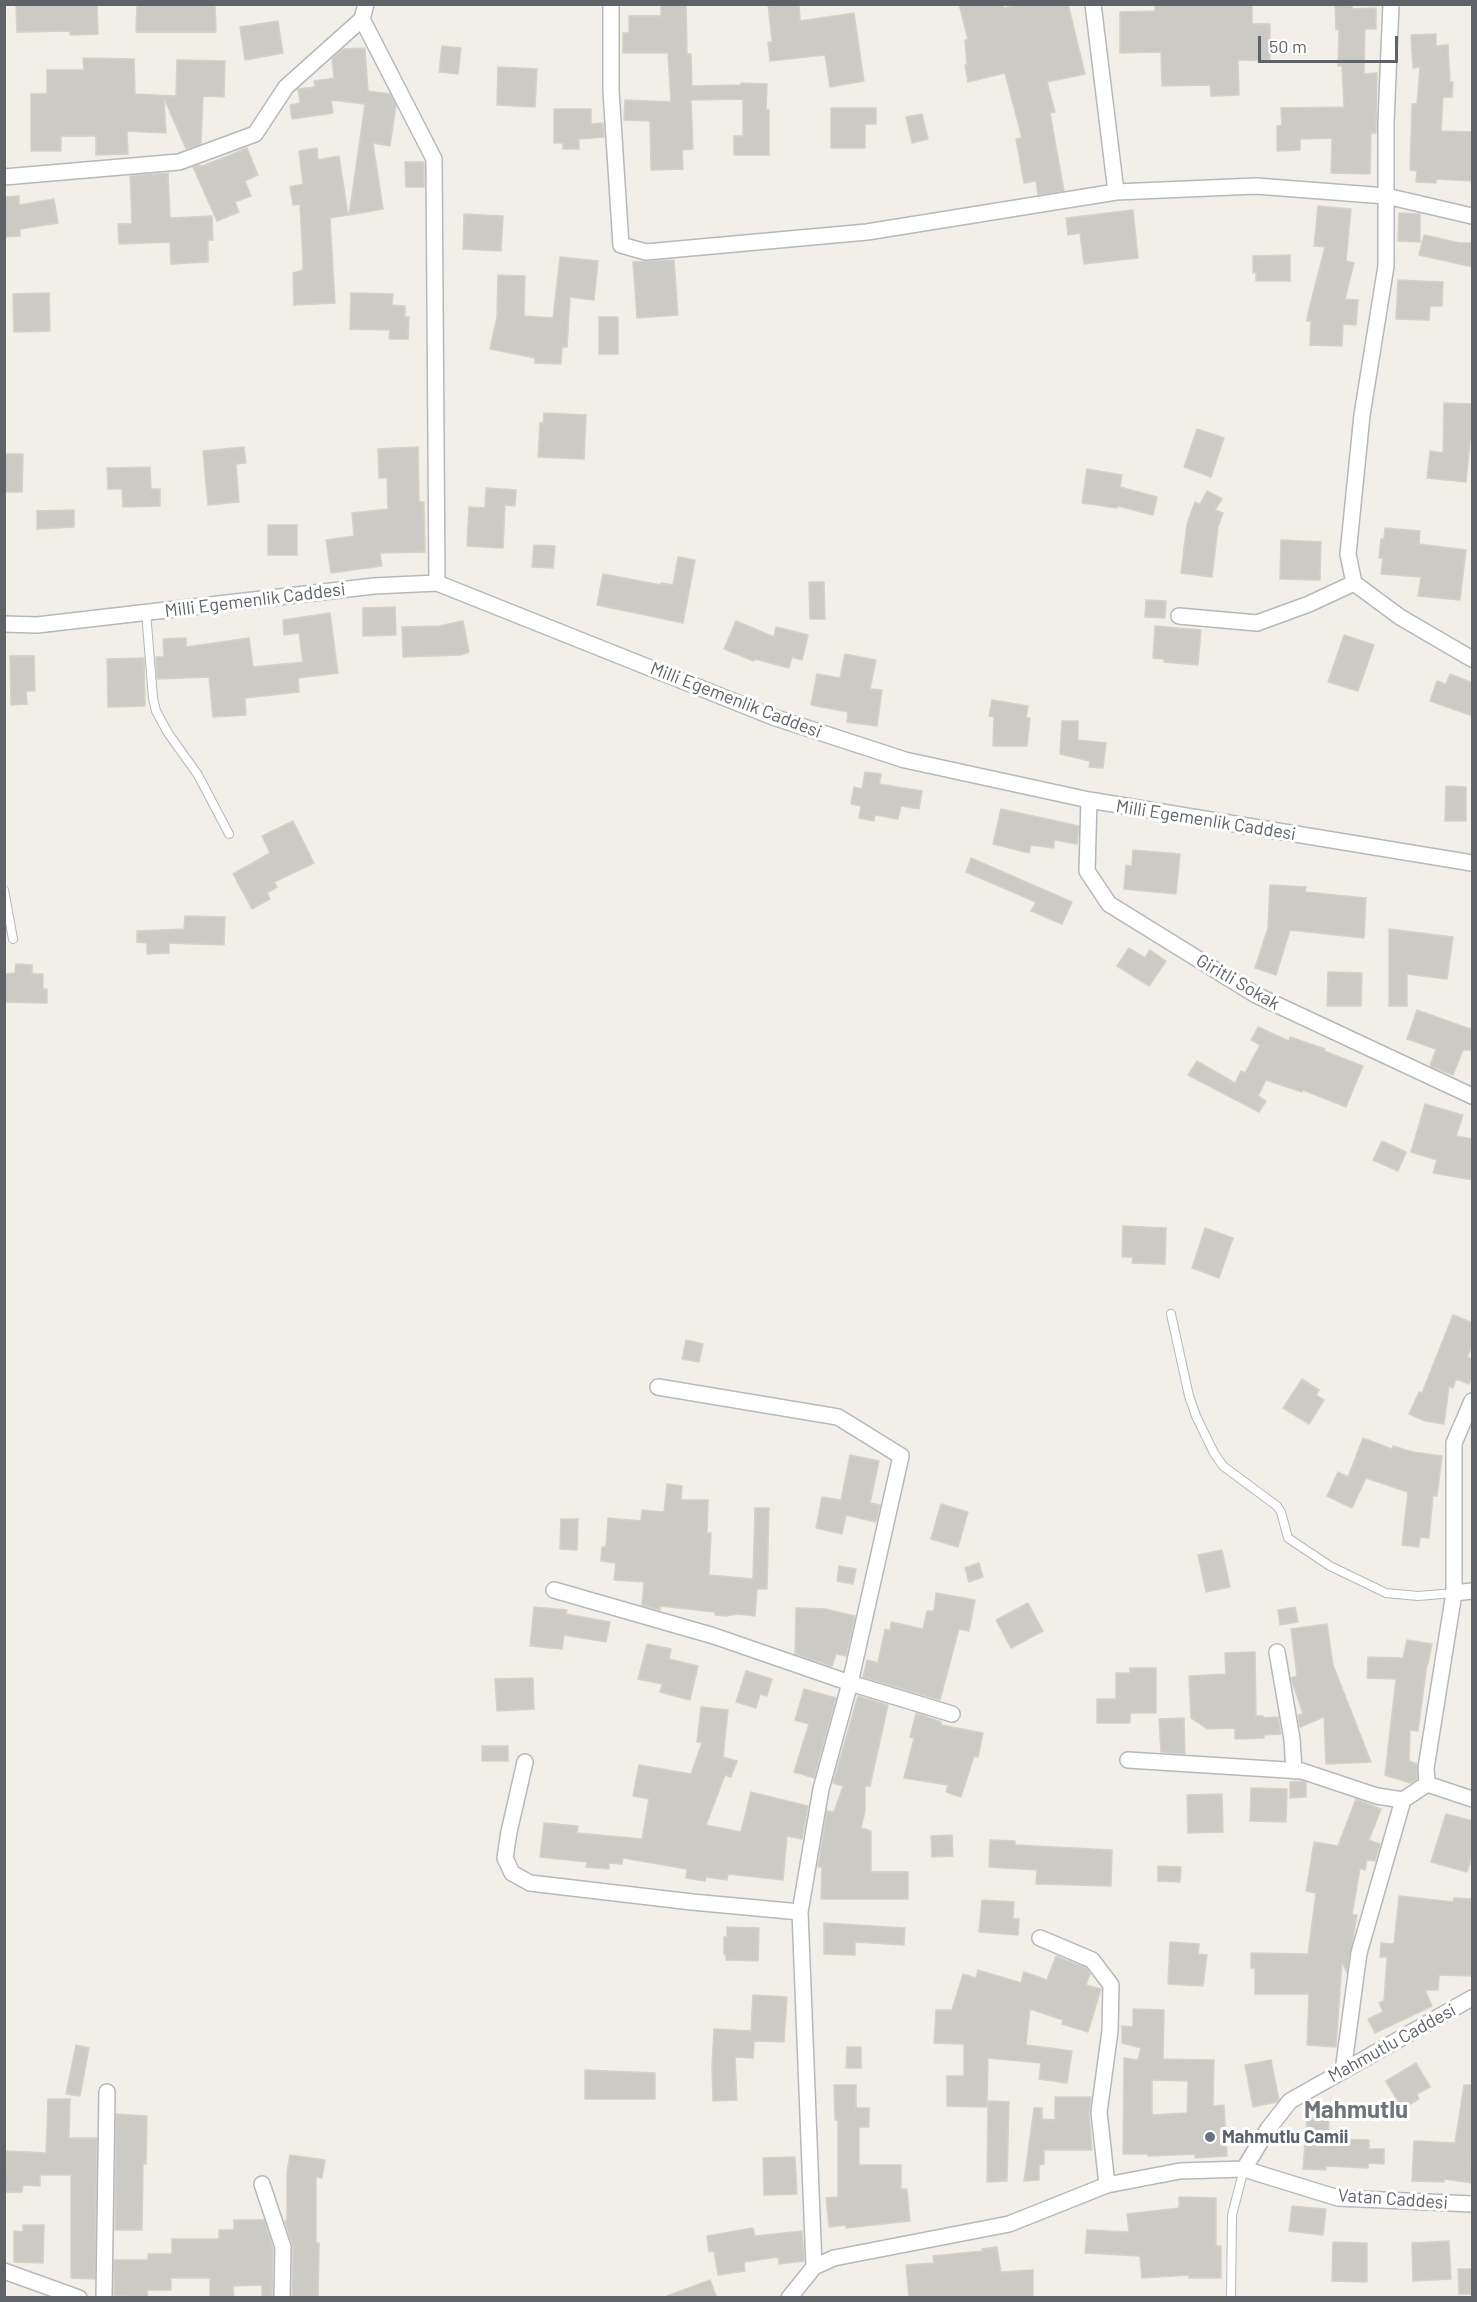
<!DOCTYPE html>
<style>
body{margin:0}
#map{position:relative;width:1477px;height:2302px;overflow:hidden;background:#f1efe8;font-family:Barlow,sans-serif}
canvas{display:block}
.frame{position:absolute;inset:0;border:6px solid #5f6368;pointer-events:none}
.scale{position:absolute;left:1258px;top:36px;width:140px;height:27px;box-sizing:border-box;border:3px solid #5f6368;border-top:0;padding-left:8px;font-size:18px;line-height:21px;white-space:nowrap;color:#5f6368;-webkit-text-stroke:4px #fff;paint-order:stroke}
</style>
<div id="map">
<canvas width="1477" height="2302"></canvas>
<div class="frame"></div>
<div class="scale">50 m</div>
</div>
<script>
const ctx = document.querySelector('canvas').getContext('2d');
ctx.lineJoin = 'round';
function paint(path, color) { ctx.fillStyle = color; ctx.fill(path, 'evenodd'); }
const shape = rows => new Path2D(rows.map(r => 'M' + r).join(''));
function strokePath(path, color, width, dash) { ctx.strokeStyle = color; ctx.lineWidth = width; ctx.lineCap = dash ? 'butt' : 'round'; ctx.setLineDash(dash || []); ctx.stroke(path); }
function label(font, color, halo, rows, align = 'center') {
  ctx.font = font + ' Barlow,sans-serif'; ctx.lineWidth = 6; ctx.setLineDash([]); ctx.textBaseline = 'middle'; ctx.strokeStyle = halo; ctx.fillStyle = color; for (const [text, x, y, turn = 0] of rows) {
    ctx.save(); ctx.translate(x, y); ctx.rotate((+turn || 0) * Math.PI / 180); ctx.textAlign = isNaN(turn) ? turn : align; if (halo) ctx.strokeText(text, 0, 0); ctx.fillText(text, 0, 0); ctx.restore();
  }
}
const building = shape([
 [16,4,97,5,98,34,70,35,70,31,17,32,16,4],
 [137,4,215,4,216,32,136,32,137,4],
 [661,4,686,4,687,54,691,54,692,86,741,85,741,83,767,84,766,110,769,110,769,155,734,155,734,136,743,136,743,99,691,100,693,149,682,150,683,169,651,170,650,121,624,120,625,100,671,102,668,53,623,53,623,33,629,33,629,16,661,16,661,4],
 [768,4,799,4,800,21,854,13,864,81,830,87,825,55,770,61,768,42,772,42,768,4],
 [959,4,1003,4,1004,8,1021,4,1068,4,1085,74,1047,82,1055,112,1050,113,1064,191,1038,195,1036,181,1024,183,1016,139,1022,138,1005,73,968,82,965,65,967,65,965,40,968,40,959,4],
 [1155,4,1252,4,1252,24,1270,24,1270,61,1238,60,1239,95,1211,96,1210,85,1162,86,1161,52,1120,53,1120,12,1155,11,1155,4],
 [1335,4,1352,4,1352,9,1376,8,1376,29,1365,29,1364,74,1377,73,1376,133,1371,133,1370,174,1331,173,1332,138,1300,139,1300,150,1277,151,1277,126,1282,125,1281,108,1344,107,1342,66,1338,66,1339,29,1336,30,1335,4],
 [278,21,283,53,245,60,240,27,278,21],
 [1436,34,1436,46,1448,45,1450,82,1453,82,1452,97,1443,97,1441,131,1473,132,1473,181,1436,179,1436,183,1416,182,1417,171,1410,170,1412,104,1417,104,1420,67,1413,68,1411,35,1436,34],
 [442,46,461,48,458,74,439,72,442,46],
 [365,48,368,91,390,94,396,105,390,146,373,143,383,209,349,215,365,104,331,100,333,113,292,119,290,105,300,103,298,89,315,87,314,81,334,78,332,59,343,49,365,48],
 [83,58,134,59,135,94,176,96,177,60,225,61,224,97,203,96,201,144,186,149,164,98,166,133,127,131,128,154,96,155,96,136,61,136,61,151,31,151,31,94,47,94,47,70,84,70,83,58],
 [498,67,537,69,535,107,497,105,498,67],
 [831,108,876,108,876,124,865,124,865,148,831,148,831,108],
 [554,109,591,109,591,124,603,123,604,137,579,139,579,149,563,149,563,143,554,143,554,109],
 [922,114,928,139,912,143,906,117,922,114],
 [247,148,258,175,245,181,251,196,235,202,239,212,217,221,193,167,200,165,200,167,247,148],
 [317,148,318,160,339,156,348,215,330,218,335,303,294,305,293,273,303,270,303,262,300,204,293,205,290,187,303,184,299,151,317,148],
 [405,162,424,162,424,187,406,187,405,162],
 [168,173,170,218,212,216,213,240,208,240,208,262,171,264,170,242,119,244,118,224,132,224,130,176,168,173],
 [19,196,19,205,54,199,58,223,20,229,20,236,4,237,4,197,19,196],
 [1318,206,1351,209,1346,261,1354,263,1345,299,1358,300,1356,325,1343,324,1342,346,1310,345,1311,321,1307,321,1308,313,1325,247,1314,246,1318,206],
 [1133,210,1138,258,1084,264,1080,233,1068,235,1066,218,1133,210],
 [1399,213,1420,214,1420,242,1398,241,1399,213],
 [464,214,503,216,501,251,463,249,464,214],
 [1424,235,1460,243,1473,243,1473,267,1419,255,1424,235],
 [1290,255,1290,281,1256,281,1256,272,1253,273,1253,256,1290,255],
 [560,257,598,261,594,300,570,297,567,347,562,347,561,364,535,363,535,358,490,349,497,317,498,275,525,276,524,316,553,318,560,257],
 [674,260,678,315,637,318,633,262,674,260],
 [1398,280,1443,282,1442,306,1430,306,1429,320,1396,319,1398,280],
 [49,293,50,331,14,332,13,294,49,293],
 [351,293,393,294,392,305,405,306,405,317,409,317,408,339,389,339,390,330,350,329,351,293],
 [599,317,618,317,618,354,599,354,599,317],
 [1444,403,1473,404,1473,441,1470,441,1466,482,1427,478,1430,451,1443,453,1444,403],
 [544,413,586,415,584,459,538,457,540,423,543,423,544,413],
 [1197,429,1224,438,1211,477,1184,467,1197,429],
 [244,447,246,463,236,464,239,502,208,505,203,451,244,447],
 [418,447,419,502,424,502,425,552,380,553,382,566,331,573,326,540,354,536,352,513,388,509,387,478,379,478,378,449,418,447],
 [4,454,23,454,22,492,4,492,4,454],
 [150,467,151,489,160,489,160,506,123,507,122,489,108,489,107,468,150,467],
 [1087,469,1122,475,1120,487,1157,497,1153,515,1118,506,1117,508,1082,503,1087,469],
 [486,488,516,490,515,506,505,505,503,548,467,546,469,507,485,508,486,488],
 [1207,491,1222,499,1215,510,1223,513,1218,527,1212,577,1181,573,1187,524,1195,502,1200,504,1207,491],
 [74,510,74,527,37,529,37,511,74,510],
 [268,525,297,525,297,555,268,555,268,525],
 [1385,528,1420,531,1419,544,1466,550,1460,600,1418,596,1421,577,1381,574,1383,558,1379,558,1381,539,1384,539,1385,528],
 [1281,540,1321,542,1320,580,1280,579,1281,540],
 [534,545,555,546,553,568,532,567,534,545],
 [678,557,695,560,683,623,597,605,603,574,661,585,661,583,673,585,678,557],
 [809,582,824,582,825,619,810,619,809,582],
 [1146,600,1166,601,1165,618,1145,617,1146,600],
 [395,607,396,635,363,636,363,608,395,607],
 [330,613,338,673,298,678,299,692,245,698,246,715,213,717,209,677,157,679,156,657,164,657,163,639,186,638,186,647,249,638,253,667,303,662,299,633,284,635,283,620,330,613],
 [463,621,469,652,461,655,403,657,402,627,439,626,463,621],
 [736,621,774,637,776,627,808,635,802,660,792,657,789,668,755,659,754,661,724,649,736,621],
 [1155,626,1201,630,1198,665,1164,662,1164,659,1153,658,1155,626],
 [1344,635,1374,645,1358,691,1328,682,1344,635],
 [845,654,876,660,870,689,882,690,877,726,847,722,848,712,811,705,817,674,840,678,845,654],
 [10,656,34,656,35,691,26,691,27,704,11,705,10,656],
 [144,658,145,706,108,707,107,659,144,658],
 [1450,674,1473,683,1473,716,1430,701,1437,681,1446,684,1450,674],
 [992,700,1028,706,1026,718,1030,718,1027,746,993,746,994,717,989,716,992,700],
 [1062,721,1078,721,1078,740,1106,743,1103,768,1089,767,1090,761,1060,754,1062,721],
 [865,772,881,774,879,784,922,791,919,809,901,806,898,819,875,815,874,821,859,818,861,806,851,804,854,787,862,789,865,772],
 [1446,786,1466,787,1466,821,1445,821,1446,786],
 [1001,809,1079,826,1077,844,1054,840,1054,848,1031,845,1029,853,993,844,1001,809],
 [293,821,314,863,274,882,277,887,267,893,270,899,252,909,233,874,270,853,262,836,293,821],
 [1133,850,1180,854,1176,894,1124,889,1126,865,1132,866,1133,850],
 [971,858,1072,902,1062,924,1031,911,1036,902,966,872,971,858],
 [1270,885,1306,887,1305,892,1366,898,1364,938,1290,930,1276,975,1255,968,1268,928,1270,885],
 [185,916,225,917,224,945,169,943,169,953,147,954,147,943,137,942,137,931,184,929,185,916],
 [1389,929,1453,937,1447,979,1407,974,1407,1006,1389,1006,1389,929],
 [1129,948,1145,958,1150,950,1166,961,1149,986,1117,966,1129,948],
 [16,964,32,965,32,974,43,974,43,989,47,989,47,1003,4,1002,4,974,15,973,16,964],
 [1328,972,1362,973,1361,1006,1327,1006,1328,972],
 [1417,1010,1473,1030,1473,1050,1463,1050,1453,1075,1430,1066,1436,1049,1407,1039,1417,1010],
 [1258,1027,1289,1041,1290,1037,1325,1049,1324,1051,1363,1066,1346,1107,1303,1090,1302,1092,1266,1080,1258,1096,1266,1101,1259,1112,1188,1075,1197,1061,1235,1083,1241,1071,1245,1073,1260,1045,1251,1040,1258,1027],
 [1425,1104,1463,1115,1456,1136,1473,1139,1473,1180,1433,1173,1437,1160,1411,1152,1425,1104],
 [1382,1141,1406,1152,1398,1171,1373,1160,1382,1141],
 [1123,1226,1166,1228,1165,1264,1132,1263,1133,1257,1122,1257,1123,1226],
 [1205,1228,1233,1238,1219,1278,1192,1268,1205,1228],
 [1453,1315,1473,1323,1473,1344,1467,1357,1473,1360,1473,1374,1469,1384,1456,1379,1453,1388,1449,1386,1444,1424,1425,1421,1409,1414,1419,1392,1422,1393,1453,1315],
 [686,1340,703,1344,699,1362,682,1359,686,1340],
 [1302,1379,1319,1390,1316,1395,1324,1400,1309,1424,1283,1408,1302,1379],
 [1363,1438,1392,1449,1393,1446,1413,1452,1442,1456,1437,1496,1433,1496,1429,1538,1420,1537,1419,1547,1402,1545,1408,1492,1366,1478,1352,1508,1327,1496,1338,1472,1348,1477,1363,1438],
 [850,1455,879,1461,870,1503,880,1505,876,1522,846,1515,842,1534,816,1528,822,1497,841,1500,850,1455],
 [667,1484,682,1486,681,1500,708,1500,707,1533,711,1533,709,1575,753,1579,755,1508,769,1508,767,1589,757,1589,755,1616,738,1614,726,1616,715,1615,715,1612,660,1606,660,1610,642,1605,644,1582,614,1580,616,1563,601,1561,602,1547,606,1547,608,1518,641,1521,642,1510,664,1512,667,1484],
 [941,1504,968,1512,958,1547,931,1539,941,1504],
 [561,1519,578,1519,577,1550,560,1549,561,1519],
 [1222,1550,1230,1587,1206,1592,1198,1555,1222,1550],
 [979,1563,983,1577,969,1582,965,1568,979,1563],
 [839,1566,856,1569,853,1584,837,1581,839,1566],
 [936,1593,975,1600,969,1631,959,1629,940,1700,863,1677,867,1660,878,1663,885,1629,890,1631,891,1622,923,1629,927,1611,934,1611,936,1593],
 [1028,1603,1043,1631,1011,1648,996,1620,1028,1603],
 [534,1607,567,1610,566,1614,610,1622,606,1642,564,1635,562,1649,530,1646,534,1607],
 [1295,1607,1298,1622,1280,1625,1278,1610,1295,1607],
 [796,1608,825,1609,855,1616,846,1656,836,1654,832,1666,795,1654,796,1608],
 [1327,1624,1333,1665,1371,1762,1326,1764,1324,1717,1300,1727,1298,1715,1303,1714,1291,1678,1297,1676,1291,1629,1327,1624],
 [1407,1640,1432,1644,1428,1664,1427,1664,1418,1731,1410,1730,1409,1761,1417,1764,1417,1779,1410,1783,1385,1775,1396,1679,1367,1678,1368,1657,1403,1658,1407,1640],
 [647,1644,671,1649,669,1659,698,1666,690,1700,660,1692,662,1684,638,1679,647,1644],
 [1255,1652,1256,1716,1263,1716,1263,1718,1278,1717,1281,1734,1264,1735,1264,1738,1235,1739,1235,1728,1208,1729,1191,1718,1189,1676,1226,1674,1225,1653,1255,1652],
 [1130,1668,1156,1668,1156,1713,1130,1713,1130,1723,1097,1723,1097,1699,1116,1699,1116,1673,1130,1673,1130,1668],
 [746,1671,772,1679,767,1696,760,1694,756,1708,736,1702,746,1671],
 [533,1678,534,1709,497,1711,495,1679,533,1678],
 [804,1689,836,1698,814,1778,794,1772,809,1724,795,1720,804,1689],
 [858,1696,888,1705,870,1786,865,1786,865,1811,861,1828,871,1831,871,1872,908,1872,908,1899,821,1899,822,1867,818,1867,827,1811,834,1812,843,1786,833,1783,858,1696],
 [701,1707,728,1710,723,1757,737,1761,731,1777,725,1775,706,1825,741,1832,751,1792,808,1806,802,1839,787,1836,783,1880,728,1874,727,1880,706,1877,705,1881,686,1878,687,1869,623,1858,622,1864,609,1863,609,1869,586,1867,587,1862,540,1857,544,1823,578,1826,577,1833,642,1839,649,1799,633,1796,639,1765,691,1774,702,1743,697,1742,701,1707],
 [916,1713,941,1722,941,1725,983,1733,978,1757,974,1756,961,1797,946,1792,948,1785,904,1778,914,1738,910,1737,916,1713],
 [1184,1718,1185,1754,1161,1752,1159,1719,1184,1718],
 [482,1746,508,1746,508,1761,482,1761,482,1746],
 [1302,1781,1306,1782,1306,1797,1290,1798,1290,1782,1302,1781],
 [1251,1788,1287,1789,1286,1822,1250,1821,1251,1788],
 [1222,1794,1223,1832,1188,1833,1187,1795,1222,1794],
 [1356,1799,1381,1809,1369,1840,1380,1844,1375,1861,1367,1860,1365,1870,1360,1868,1352,1915,1357,1915,1347,1973,1342,1962,1336,2047,1307,2045,1309,1994,1255,1994,1255,1968,1251,1968,1251,1953,1308,1954,1316,1893,1306,1891,1314,1842,1338,1846,1356,1799],
 [1446,1814,1473,1821,1473,1852,1467,1872,1431,1862,1446,1814],
 [952,1835,953,1856,932,1857,931,1836,952,1835],
 [990,1840,1015,1841,1015,1845,1112,1850,1111,1886,1036,1884,1037,1870,989,1867,990,1840],
 [1158,1866,1181,1867,1180,1882,1158,1881,1158,1866],
 [1399,1896,1453,1902,1454,1898,1473,1899,1473,1976,1439,1975,1438,1990,1425,1990,1432,2006,1375,2033,1368,2019,1383,2012,1379,2003,1384,2001,1387,1957,1380,1957,1381,1943,1394,1944,1399,1896],
 [982,1900,1014,1902,1013,1919,1019,1919,1018,1935,979,1932,982,1900],
 [824,1923,905,1928,904,1945,855,1942,855,1955,824,1954,824,1923],
 [727,1927,759,1928,758,1961,726,1960,726,1954,724,1954,724,1937,727,1937,727,1927],
 [1170,1942,1199,1944,1198,1954,1207,1955,1203,1986,1168,1984,1170,1942],
 [1056,1956,1086,1968,1090,1974,1086,1985,1101,1989,1088,2032,1062,2024,1063,2020,1030,2009,1026,2045,1072,2051,1067,2083,1039,2079,1041,2063,988,2058,987,2107,947,2106,947,2076,964,2076,964,2044,934,2043,936,2010,952,2010,963,1974,976,1978,978,1970,1021,1983,1024,1972,1047,1980,1056,1956],
 [753,1995,787,1997,784,2042,754,2041,753,2058,735,2057,737,2100,713,2101,712,2066,714,2029,751,2031,753,1995],
 [1133,2009,1164,2010,1163,2059,1214,2060,1213,2106,1224,2105,1227,2156,1195,2158,1195,2154,1148,2156,1148,2154,1123,2154,1124,2058,1138,2060,1141,2048,1122,2043,1122,2026,1133,2027,1133,2009],
 [1152,2080,1188,2081,1187,2113,1152,2115,1152,2080],
 [76,2045,89,2048,80,2096,66,2094,76,2045],
 [847,2047,861,2047,861,2068,846,2068,847,2047],
 [1271,2060,1279,2100,1277,2102,1253,2107,1245,2065,1271,2060],
 [1416,2063,1430,2087,1417,2094,1419,2099,1402,2109,1386,2081,1416,2063],
 [585,2070,655,2073,655,2099,585,2099,585,2070],
 [834,2085,856,2085,856,2108,869,2108,869,2127,859,2127,859,2165,901,2165,901,2189,907,2189,910,2221,846,2228,846,2225,829,2227,826,2198,838,2197,838,2120,835,2120,834,2085],
 [1464,2085,1473,2085,1473,2152,1470,2166,1473,2167,1473,2183,1444,2179,1444,2182,1412,2181,1414,2141,1455,2143,1464,2085],
 [1055,2097,1091,2097,1089,2113,1092,2150,1044,2150,1044,2164,1039,2165,1039,2180,1024,2181,1034,2108,1042,2108,1042,2119,1055,2120,1055,2097],
 [48,2099,70,2099,69,2138,97,2138,95,2279,71,2278,71,2175,40,2175,40,2186,23,2185,22,2192,5,2192,6,2151,46,2153,48,2099],
 [988,2101,1009,2102,1007,2181,987,2182,988,2101],
 [116,2114,147,2116,146,2164,143,2164,142,2230,115,2230,116,2114],
 [1307,2117,1329,2119,1328,2139,1369,2140,1369,2149,1384,2149,1384,2164,1368,2163,1368,2168,1326,2166,1326,2170,1303,2169,1307,2117],
 [290,2155,325,2160,322,2178,316,2177,316,2243,319,2243,318,2298,292,2298,293,2247,285,2221,287,2221,287,2172,290,2155],
 [795,2157,797,2194,764,2195,763,2158,795,2157],
 [1179,2197,1216,2198,1216,2246,1221,2246,1221,2278,1189,2278,1189,2275,1142,2278,1140,2256,1085,2253,1087,2230,1129,2232,1127,2214,1179,2208,1179,2197],
 [1292,2206,1326,2209,1323,2235,1289,2231,1292,2206],
 [234,2220,264,2220,273,2248,272,2298,262,2298,262,2285,233,2286,234,2298,210,2298,210,2278,171,2278,171,2290,147,2290,148,2298,114,2295,114,2260,148,2260,148,2254,172,2254,172,2239,219,2239,219,2230,234,2230,234,2220],
 [23,2225,44,2225,43,2263,14,2262,14,2231,23,2232,23,2225],
 [753,2228,755,2236,802,2231,804,2261,779,2264,778,2257,744,2262,745,2271,718,2275,714,2251,709,2252,707,2236,753,2228],
 [1449,2241,1451,2279,1413,2281,1412,2243,1449,2241],
 [1333,2242,1367,2243,1367,2282,1332,2281,1333,2242],
 [997,2247,1001,2272,1033,2270,1033,2298,964,2298,964,2296,909,2298,906,2265,934,2263,933,2256,983,2251,982,2249,997,2247],
 [1458,2269,1473,2269,1473,2294,1459,2294,1458,2269],
 [710,2280,717,2298,667,2298,667,2296,710,2280]
]);
paint(building, '#cccac5');
strokePath(building, '#d6d1c6', 1.5);
const service = shape([
 [146,612,153,698,156,711,168,733,198,775,229,834],
 [4,890,13,939],
 [1171,1314,1189,1396,1196,1416,1214,1453,1223,1466,1277,1506,1281,1512,1288,1538,1330,1566,1386,1593,1418,1596,1454,1593],
 [1231,2298,1232,2215,1244,2169]
]);
const minor = shape([
 [611,4,611,91,621,245,646,252,867,232,1116,192,1256,186,1386,196,1472,216],
 [1093,4,1116,192],
 [1391,4,1386,122,1386,266,1362,415,1348,554,1354,583,1400,617,1472,659],
 [362,19,434,159,437,583],
 [4,177,179,162,255,134,286,87,362,19,366,4],
 [1179,616,1257,623,1309,604,1354,583],
 [4,624,37,625,374,586,437,583,773,717,905,760,1089,800,1472,863],
 [1089,800,1087,871,1109,904,1256,995,1472,1096],
 [658,1387,838,1417,901,1456,850,1683,821,1789,800,1912,814,2267],
 [554,1590,714,1636,850,1683,952,1714],
 [1454,1593,1472,1591],
 [1277,1652,1292,1739,1294,1771],
 [1128,1760,1302,1771,1377,1796,1403,1800,1427,1784],
 [525,1762,509,1832,505,1858,512,1873,530,1883,692,1902,800,1912],
 [1427,1784,1426,1768,1454,1593,1454,1443,1472,1401],
 [1427,1784,1472,1799],
 [1040,1938,1092,1960,1111,1985,1110,2031,1099,2112,1107,2185],
 [1343,2071,1359,1953,1403,1800],
 [1244,2169,1268,2129,1290,2101,1472,1998],
 [262,2184,283,2247,282,2298],
 [4,2271,79,2298],
 [104,2298,107,2092],
 [789,2298,814,2267,834,2258,1009,2224,1107,2185,1180,2171,1244,2169,1338,2198,1472,2204]
]);
strokePath(service, '#b5b8bc', 10);
strokePath(minor, '#b5b8bc', 18);
strokePath(service, '#fff', 8);
strokePath(minor, '#fff', 15);
for (const [x, y, r, color] of [
 [1210,2137,6,"#6b7280"]
]) { const dot = new Path2D(); dot.arc(x, y, r, 0, 2 * Math.PI); ctx.fillStyle = color; ctx.fill(dot); strokePath(dot, '#fff', 2); }
label('18px', '#5f6368', '#fff', [
 ["Milli Egemenlik Caddesi",255,600,-7],
 ["Milli Egemenlik Caddesi",736,700,21],
 ["Milli Egemenlik Caddesi",1206,820,9],
 ["Giritli Sokak",1238,982,30],
 ["Mahmutlu Caddesi",1392,2043,-29],
 ["Vatan Caddesi",1393,2199,4]
]);
label('bold 18px', '#5b616d', '#fff', [
 ["Mahmutlu Camii",1222,2137]
], 'left');
label('bold 24px', '#70757a', '#fff', [
 ["Mahmutlu",1356,2110]
]);
</script>
